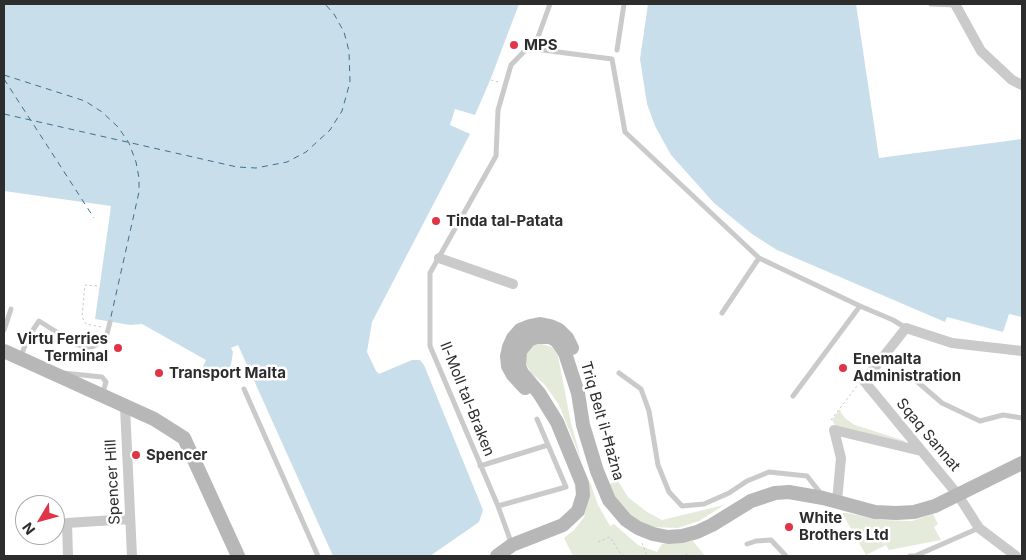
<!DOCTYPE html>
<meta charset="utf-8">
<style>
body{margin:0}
#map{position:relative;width:1026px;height:560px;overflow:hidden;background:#fff;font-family:Inter,sans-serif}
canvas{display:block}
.frame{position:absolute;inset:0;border:5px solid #2d2d2d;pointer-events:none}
.north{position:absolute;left:15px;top:495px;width:50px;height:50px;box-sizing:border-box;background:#fff;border:1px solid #ababab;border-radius:50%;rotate:233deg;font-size:14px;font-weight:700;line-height:20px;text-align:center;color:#2d2d2d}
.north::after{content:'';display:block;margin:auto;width:18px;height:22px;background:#df3547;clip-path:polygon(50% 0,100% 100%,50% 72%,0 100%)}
</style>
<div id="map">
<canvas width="1026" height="560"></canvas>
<div class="frame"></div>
<div class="north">N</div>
</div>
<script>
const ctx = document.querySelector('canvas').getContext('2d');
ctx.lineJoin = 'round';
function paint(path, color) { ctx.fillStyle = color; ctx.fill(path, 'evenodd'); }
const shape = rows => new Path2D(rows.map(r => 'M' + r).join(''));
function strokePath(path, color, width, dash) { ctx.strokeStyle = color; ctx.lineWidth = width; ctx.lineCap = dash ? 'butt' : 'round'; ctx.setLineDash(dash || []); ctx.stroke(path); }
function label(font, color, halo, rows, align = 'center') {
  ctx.font = font + ' Inter,sans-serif'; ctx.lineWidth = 5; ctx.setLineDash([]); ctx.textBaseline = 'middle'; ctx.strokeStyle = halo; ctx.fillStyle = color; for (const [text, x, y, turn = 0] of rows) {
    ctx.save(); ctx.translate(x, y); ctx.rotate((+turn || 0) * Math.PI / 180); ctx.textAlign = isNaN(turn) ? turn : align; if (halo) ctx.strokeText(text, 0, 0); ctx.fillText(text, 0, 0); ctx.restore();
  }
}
paint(shape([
 [537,344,542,344,552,347,558,356,571,423,582,462,559,405,545,385,531,373,526,364,526,354,532,347],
 [840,409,841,413,846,419,855,425,905,441,904,445,836,427,832,420],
 [618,481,628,497,647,512,662,520,724,505,699,521,678,528,651,527,629,516,606,485],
 [590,482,598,505,610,526,614,524,638,545,657,552,662,544,693,541,705,556,573,556,564,538,575,529,584,517,588,500,586,484],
 [842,513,847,513,882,520,912,521,933,514,938,524,934,527,941,540,889,550,886,545,866,555]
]), '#e4ebdb');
paint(shape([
 [4,4,519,4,491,78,475,115,455,109,450,125,470,134,372,322,367,352,376,371,379,374,412,360,420,360,424,365,483,510,479,522,430,556,333,556,238,345,231,348,233,352,231,365,222,380,201,371,206,360,142,324,130,325,95,319,111,206,4,191],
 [648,4,856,4,879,158,1022,139,1022,317,1009,314,1003,332,947,317,945,322,777,250,752,234,714,203,671,155,655,126,647,104,640,59]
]), '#c8deea');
strokePath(shape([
 [4,75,85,101,102,112,118,127,129,143,136,162,139,178,139,192,110,321],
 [4,79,94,218],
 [4,114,237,167,256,168,287,162,306,152,330,130,342,111,350,82,349,51,344,32,334,14,325,4]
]), '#3e718d', 1, [6, 5]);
strokePath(shape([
 [491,80,498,82],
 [97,286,85,285,82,317,86,324,101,327],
 [831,420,857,386],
 [598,542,610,537,621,554,625,556],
 [642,543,647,556],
 [686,556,687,551]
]), '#cacaca', 1, [2.5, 2.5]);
strokePath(shape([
 [931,4,955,5],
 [527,48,612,59,625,132,759,258,860,306,893,320,906,328],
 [617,50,624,4],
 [722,313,759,258],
 [4,330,11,309],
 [20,358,29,336,39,321,76,344],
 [906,372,942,403,980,421,1003,415,1022,418],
 [63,373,102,377,106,382,102,395],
 [619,373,641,389,649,411,658,465,669,492,682,506,704,504,729,493,747,481,769,472,807,476,822,495],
 [244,389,318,556],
 [793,396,860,306],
 [480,466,548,445],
 [498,506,566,487,537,419],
 [747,544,756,541,771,540,786,556],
 [512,545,498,506,430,346,430,273,496,156,498,110,511,65,538,37,550,4],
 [910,556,915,556,979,528]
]), '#cacaca', 5);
strokePath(shape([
 [955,4,981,51,1012,80,1022,85],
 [439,258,513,284],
 [125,407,132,556],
 [837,501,841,458,834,430,921,451],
 [68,556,67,523,130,519],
 [1016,556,979,528,958,495,864,381,906,328,952,343,1022,351]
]), '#cacaca', 10);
strokePath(shape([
 [4,351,154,419,184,438,238,556],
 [525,388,513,375,508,366,507,356,509,347,513,338,520,330,530,326,540,324,550,326,559,330,567,338,572,348],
 [497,556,512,545,563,525,578,511,583,495,582,483,557,422,539,393,522,373,519,366,520,351,529,340,536,337,550,337,557,341,565,353,578,393,583,425,597,471,609,500,626,520,638,528,653,534,668,537,682,536,697,532,712,525,751,501,775,493,789,492,823,498,875,512,896,513,914,512,935,506,1022,463]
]), '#b7b7b7', 14);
strokePath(shape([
 [76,344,84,347,92,347,101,342,107,334,110,322]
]), '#cacaca', 5);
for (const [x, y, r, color] of [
 [514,45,5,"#df3547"],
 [436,221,5,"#df3547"],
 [118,348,5,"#df3547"],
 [843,368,5,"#df3547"],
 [159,373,5,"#df3547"],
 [136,455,5,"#df3547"],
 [789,527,5,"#df3547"]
]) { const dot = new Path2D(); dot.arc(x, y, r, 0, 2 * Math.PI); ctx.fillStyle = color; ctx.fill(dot); strokePath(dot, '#fff', 2); }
label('bold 15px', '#2d2d2d', '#fff', [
 ["MPS",524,45],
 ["Tinda tal-Patata",446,221],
 ["Virtu Ferries",108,339,"right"],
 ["Terminal",108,356,"right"],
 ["Enemalta",853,359],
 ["Administration",853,376],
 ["Transport Malta",169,373],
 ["Spencer",146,455],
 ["White",799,518],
 ["Brothers Ltd",799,535]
], 'left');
label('15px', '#2d2d2d', '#fff', [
 ["Il-Moll tal-Braken",467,399,68],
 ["Triq Belt il-Ħażna",602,421,74],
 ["Sqaq Sannat",928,435,50],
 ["Spencer Hill",113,482,-93]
]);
</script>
